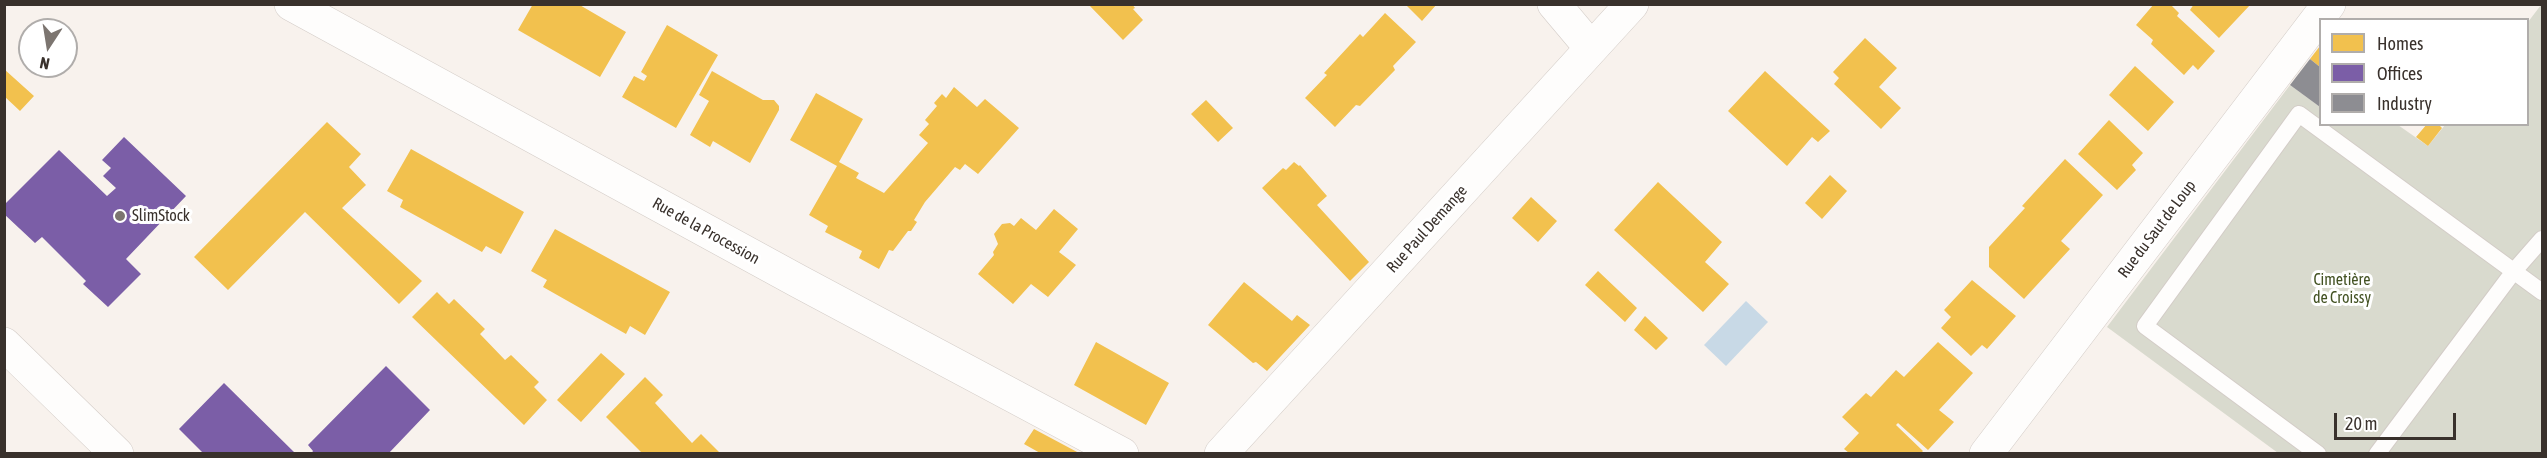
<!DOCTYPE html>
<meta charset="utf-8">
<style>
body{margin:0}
#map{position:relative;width:2547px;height:458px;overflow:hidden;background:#f8f2ed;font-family:"Asap Condensed",sans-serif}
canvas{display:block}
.frame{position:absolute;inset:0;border:6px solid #39312c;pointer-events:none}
.legend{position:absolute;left:2319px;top:18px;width:210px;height:108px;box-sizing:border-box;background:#fff;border:2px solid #b0adab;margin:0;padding:8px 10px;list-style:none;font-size:18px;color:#39312c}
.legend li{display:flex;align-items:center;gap:12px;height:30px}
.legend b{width:30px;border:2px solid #b0adab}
.north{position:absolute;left:18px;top:18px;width:60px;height:60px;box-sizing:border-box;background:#fff;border:2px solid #b0adab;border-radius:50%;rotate:192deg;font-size:16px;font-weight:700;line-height:24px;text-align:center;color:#39312c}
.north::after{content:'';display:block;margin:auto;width:21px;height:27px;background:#7c7570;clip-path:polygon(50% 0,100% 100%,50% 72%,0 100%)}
.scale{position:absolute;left:2334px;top:413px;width:122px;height:27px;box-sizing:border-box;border:3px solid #39312c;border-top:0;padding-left:8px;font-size:18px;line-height:21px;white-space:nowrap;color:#39312c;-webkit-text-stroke:4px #fff;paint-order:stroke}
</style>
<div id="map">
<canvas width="2547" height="458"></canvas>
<div class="frame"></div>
<ul class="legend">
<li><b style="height:16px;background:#f2c14e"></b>Homes</li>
<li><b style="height:16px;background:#7b5ea7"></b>Offices</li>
<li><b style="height:16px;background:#8d8d92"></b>Industry</li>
</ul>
<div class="north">N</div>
<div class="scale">20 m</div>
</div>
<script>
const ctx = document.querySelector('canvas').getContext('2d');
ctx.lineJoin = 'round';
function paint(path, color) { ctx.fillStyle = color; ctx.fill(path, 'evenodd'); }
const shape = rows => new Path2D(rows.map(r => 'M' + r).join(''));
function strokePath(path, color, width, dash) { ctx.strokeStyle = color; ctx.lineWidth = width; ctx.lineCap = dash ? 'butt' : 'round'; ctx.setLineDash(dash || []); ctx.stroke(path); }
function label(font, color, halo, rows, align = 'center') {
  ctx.font = font + ' "Asap Condensed",sans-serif'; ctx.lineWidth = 6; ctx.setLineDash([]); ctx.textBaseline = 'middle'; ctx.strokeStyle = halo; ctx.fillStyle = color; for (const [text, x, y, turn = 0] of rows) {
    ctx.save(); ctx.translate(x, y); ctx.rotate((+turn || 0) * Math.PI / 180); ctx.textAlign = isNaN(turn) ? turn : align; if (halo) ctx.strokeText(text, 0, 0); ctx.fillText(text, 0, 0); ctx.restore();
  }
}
paint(shape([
 [2541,5,2542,453,2278,453,2107,327,2290,85,2320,107,2320,124,2398,125,2428,146,2445,125,2528,124,2528,22]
]), '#d9dace');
paint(shape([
 [1746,301,1768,322,1726,366,1704,345]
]), '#c8d9e6');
paint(shape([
 [533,4,578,4,626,32,600,77,518,30],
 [1088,4,1132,4,1135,8,1133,9,1143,20,1123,40],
 [1405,4,1437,4,1422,21],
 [2154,4,2170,4,2179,13,2177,16,2215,51,2198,70,2193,65,2184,75,2151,44,2153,40,2136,25],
 [2194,4,2251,4,2219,38,2190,10],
 [1385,13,1416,42,1393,66,1395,70,1360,106,1356,105,1335,127,1305,98,1327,75,1324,73,1360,34,1363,37],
 [667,25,718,55,676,128,622,97,634,76,644,81,647,76,641,72],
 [1865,38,1897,68,1879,87,1901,108,1881,129,1834,84,1839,78,1833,72],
 [2320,46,2320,67,2310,59],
 [2135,66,2174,102,2148,131,2109,95],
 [4,69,34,96,20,111,4,96],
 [712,71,763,100,774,100,779,106,779,110,750,163,713,141,710,147,690,135,709,101,699,95],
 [1765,71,1830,131,1818,142,1812,137,1787,166,1728,111],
 [954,87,977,107,985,99,1019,128,978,174,965,164,960,170,955,167,925,202,914,220,917,222,911,231,908,231,893,251,889,250,879,269,859,258,862,251,825,232,828,226,809,215,837,166,790,140,816,93,863,119,839,162,859,173,856,178,884,193,928,143,919,135,929,124,925,120,937,106,934,103,942,94,946,98],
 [1206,100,1233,128,1218,142,1191,114],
 [2109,120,2143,153,2132,165,2136,170,2117,190,2078,154],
 [327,122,361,154,349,167,366,185,342,208,422,281,399,304,305,212,228,290,194,257],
 [2427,124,2438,124,2442,128,2428,146,2416,137],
 [411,149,524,212,501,254,486,246,482,252,400,207,403,200,387,191],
 [2065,159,2103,195,2061,241,2070,249,2024,299,1989,267,1989,247,2025,208,2022,206],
 [1294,162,1299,166,1300,165,1327,196,1317,205,1369,262,1350,281,1262,188,1283,168,1286,170],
 [1830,175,1847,191,1822,219,1805,203],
 [1658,182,1722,242,1705,262,1729,284,1703,312,1614,230],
 [1531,197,1557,221,1538,242,1512,218],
 [1054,209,1078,229,1059,252,1076,265,1048,297,1031,284,1013,304,978,274,994,255,993,252,998,244,994,234,1002,224,1010,223,1014,226,1021,218,1036,230],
 [555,229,670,292,645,335,630,326,626,334,543,287,547,280,531,271],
 [1598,271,1637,308,1625,322,1585,285],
 [1972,280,2016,316,1987,349,1982,345,1971,356,1941,328,1951,317,1944,310],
 [1244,282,1292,321,1297,315,1310,325,1267,371,1256,362,1253,363,1208,325],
 [437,292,449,304,454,299,485,329,480,334,505,360,511,355,539,382,534,387,547,400,524,425,412,317],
 [1645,316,1668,338,1656,350,1634,330],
 [1096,342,1169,383,1146,425,1074,385],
 [1938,342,1973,373,1939,410,1954,422,1928,450,1898,423,1896,425,1923,451,1921,453,1849,453,1844,449,1859,433,1842,417,1866,393,1871,397,1896,370,1904,377],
 [601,353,625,374,581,422,557,400],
 [645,377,663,395,655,403,692,443,701,434,720,453,642,453,606,417],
 [1034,429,1079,453,1040,453,1024,444]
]), '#f2c14e');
paint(shape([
 [124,137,186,196,126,259,141,274,108,307,83,284,86,281,42,237,35,243,4,214,4,205,59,150,107,196,116,188,103,176,111,168,102,160],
 [386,366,430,410,388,454,311,454,313,451,308,445],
 [224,383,296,454,204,454,179,429]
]), '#7b5ea7');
paint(shape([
 [2310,59,2320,67,2320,107,2290,85]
]), '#8d8d92');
const lane = shape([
 [2318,454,2145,326,2299,114,2542,292],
 [2377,454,2514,271,2542,239]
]);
const street = shape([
 [291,4,798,281,1122,454],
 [4,344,117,454],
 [1986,454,2329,4]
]);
const secondary = shape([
 [1554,4,1591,48],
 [1221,454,1632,4]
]);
strokePath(lane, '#d3ccc7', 18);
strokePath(street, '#d3ccc7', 34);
strokePath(secondary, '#d3ccc7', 34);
strokePath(lane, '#fefdfc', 16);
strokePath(street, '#fefdfc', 33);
strokePath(secondary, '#fefdfc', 33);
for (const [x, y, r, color] of [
 [120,216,6,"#7c7570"]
]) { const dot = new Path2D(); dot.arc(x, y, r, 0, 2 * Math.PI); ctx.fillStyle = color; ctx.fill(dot); strokePath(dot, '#fff', 2); }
label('16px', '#39312c', '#fff', [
 ["SlimStock",132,216]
], 'left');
label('16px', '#39312c', '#fff', [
 ["Rue Paul Demange",1427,229,-48],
 ["Rue du Saut de Loup",2157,229,-53],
 ["Rue de la Procession",706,231,29]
]);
label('16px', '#435223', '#fff', [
 ["Cimetière",2342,280],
 ["de Croissy",2342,298]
]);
</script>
